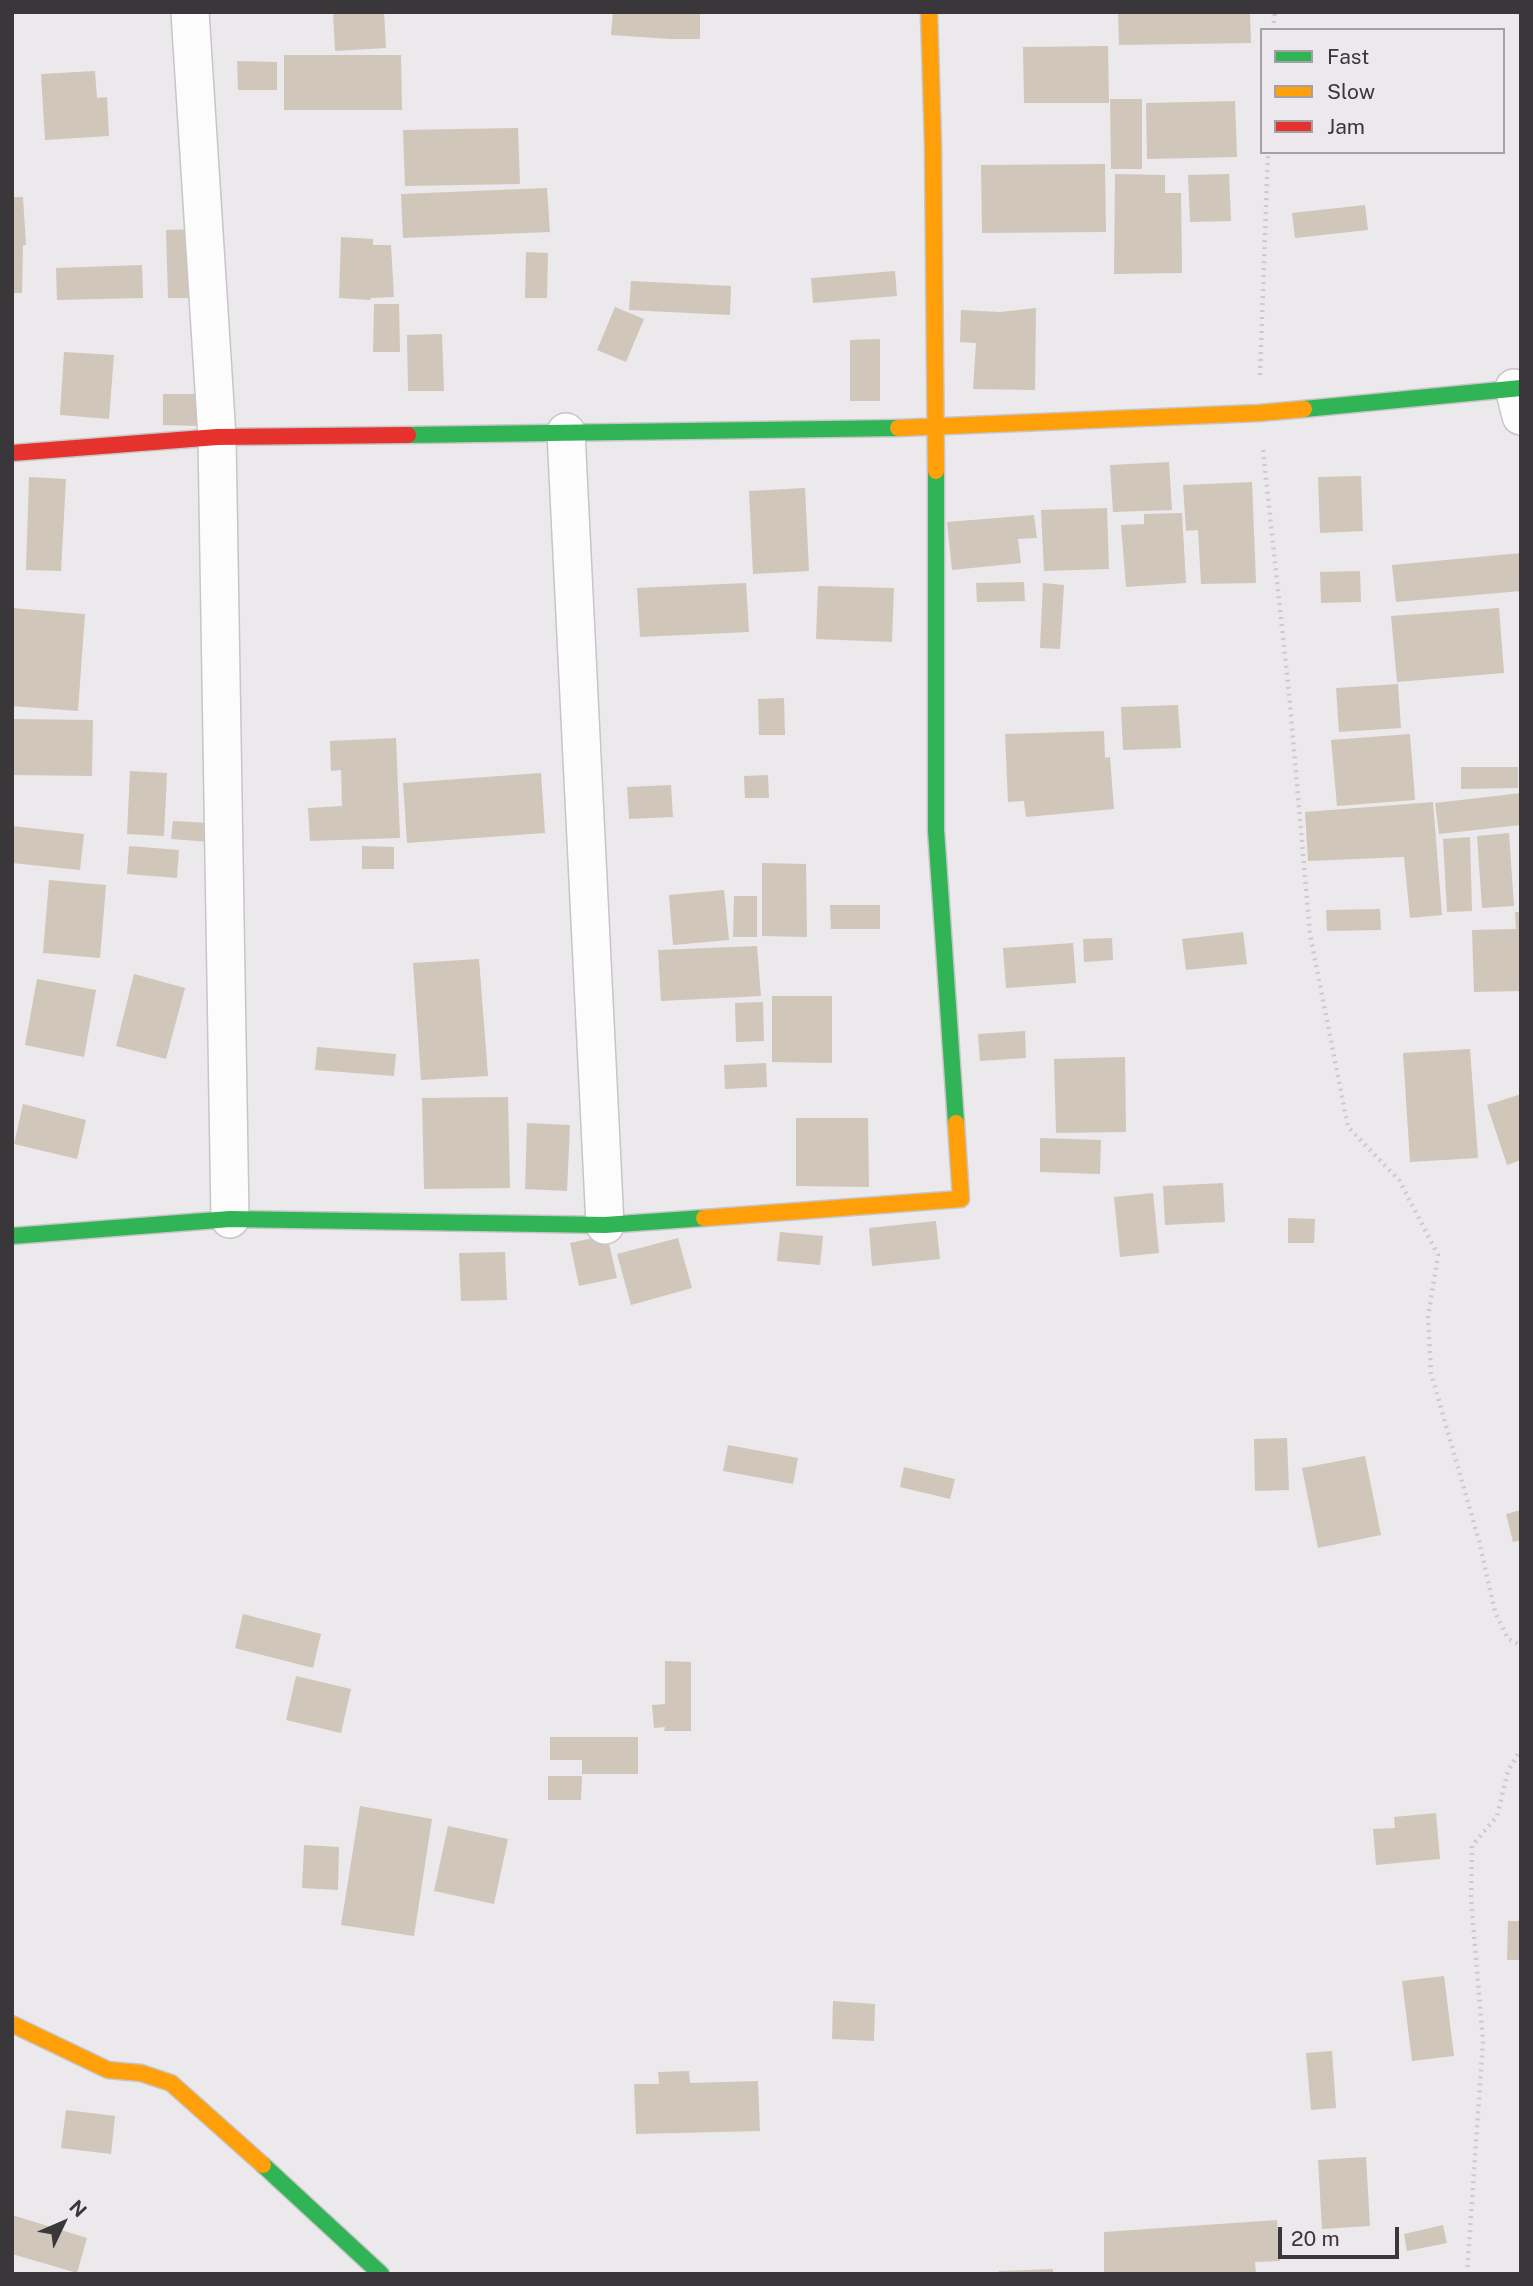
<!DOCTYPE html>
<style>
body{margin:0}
#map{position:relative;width:1533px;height:2286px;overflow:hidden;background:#ebe9ec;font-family:"Public Sans",sans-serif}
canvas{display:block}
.frame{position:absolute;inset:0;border:14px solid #393739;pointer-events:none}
.legend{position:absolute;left:1260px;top:28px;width:245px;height:126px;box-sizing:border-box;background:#ece8ed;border:2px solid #a4a1a5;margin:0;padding:9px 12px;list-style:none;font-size:21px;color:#393739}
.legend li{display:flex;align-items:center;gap:14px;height:35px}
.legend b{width:35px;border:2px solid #a4a1a5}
.north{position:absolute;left:28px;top:2188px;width:70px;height:70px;-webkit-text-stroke:5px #ece8ed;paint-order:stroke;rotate:46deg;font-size:19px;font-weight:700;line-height:28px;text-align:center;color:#393739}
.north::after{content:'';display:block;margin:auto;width:24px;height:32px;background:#393739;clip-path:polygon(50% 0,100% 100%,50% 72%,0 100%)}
.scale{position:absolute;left:1278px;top:2227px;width:121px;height:32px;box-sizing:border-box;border:4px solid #393739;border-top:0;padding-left:9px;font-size:21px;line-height:24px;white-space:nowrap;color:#393739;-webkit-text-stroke:5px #ece8ed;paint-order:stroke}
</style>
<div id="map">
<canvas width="1533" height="2286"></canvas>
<div class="frame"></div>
<ul class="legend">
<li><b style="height:9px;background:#30b455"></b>Fast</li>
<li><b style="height:9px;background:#ff9f0a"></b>Slow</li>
<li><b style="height:9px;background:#e5322d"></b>Jam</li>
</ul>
<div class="north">N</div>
<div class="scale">20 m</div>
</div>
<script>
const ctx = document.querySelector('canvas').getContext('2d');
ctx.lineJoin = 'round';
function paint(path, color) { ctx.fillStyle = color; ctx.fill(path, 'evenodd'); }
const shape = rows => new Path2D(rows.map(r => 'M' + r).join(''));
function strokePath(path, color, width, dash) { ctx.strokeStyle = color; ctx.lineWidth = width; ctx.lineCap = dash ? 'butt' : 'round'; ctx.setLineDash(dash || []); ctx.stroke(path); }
paint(shape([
 [333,12,384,12,386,48,335,51],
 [613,12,700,12,700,39,670,39,611,35],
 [1118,12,1250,12,1251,43,1119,45],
 [1108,46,1109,103,1024,103,1023,47],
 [284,55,401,55,402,110,284,110],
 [237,61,277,62,277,90,238,90],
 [95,71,97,98,107,97,109,136,45,140,41,74],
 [1110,99,1142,99,1142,169,1111,169],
 [1235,101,1237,157,1147,159,1146,103],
 [518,128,520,184,405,186,403,130],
 [1105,164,1106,232,982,233,981,165],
 [1115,174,1165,175,1165,193,1181,193,1182,273,1114,274],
 [1229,174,1231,221,1190,222,1188,175],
 [547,188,550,232,403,238,401,194],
 [12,197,23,197,26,245,23,245,22,293,12,293],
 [1365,205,1368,230,1295,238,1292,213],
 [193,229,195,298,168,298,166,230],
 [341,237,373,239,373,245,391,245,394,297,371,298,370,300,339,298],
 [526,252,548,253,547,298,525,298],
 [142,265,143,298,57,300,56,268],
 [895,271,897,296,813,303,811,278],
 [631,281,731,286,730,315,629,310],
 [374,304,399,304,400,352,373,352],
 [615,307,644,319,626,362,597,350],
 [1036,308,1035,390,973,389,976,343,960,342,961,310,1000,312],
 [442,334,444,391,408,391,407,335],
 [880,339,880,401,850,401,850,340],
 [64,352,114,355,109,419,60,415],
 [163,394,197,394,197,426,163,425],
 [1169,462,1172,510,1113,512,1110,465],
 [1361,476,1363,531,1320,533,1318,477],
 [29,477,66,479,61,571,26,570],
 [1252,482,1256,583,1201,584,1198,530,1186,531,1183,485],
 [805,488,809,571,753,574,749,491],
 [1107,508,1109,569,1044,571,1041,510],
 [1182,513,1186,583,1126,587,1121,525,1144,524,1144,514],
 [1034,515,1037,538,1018,539,1021,563,952,570,947,522],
 [1521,553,1521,591,1396,602,1392,565],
 [1360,571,1361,602,1321,603,1320,572],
 [1024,582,1025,601,977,602,976,583],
 [746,583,749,632,640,637,637,588],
 [1043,583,1064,585,1060,649,1040,648],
 [818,586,894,588,892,642,816,639],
 [12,608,85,614,78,711,12,706],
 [1499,608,1504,673,1397,682,1391,616],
 [1398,684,1401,728,1339,732,1336,688],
 [784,698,785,735,759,735,758,699],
 [1178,705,1181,748,1123,750,1121,707],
 [12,719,93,720,92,776,12,775],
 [1104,731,1105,758,1110,757,1114,809,1026,817,1024,801,1008,802,1005,734],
 [1410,734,1415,800,1337,806,1331,740],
 [396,738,400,838,310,841,308,808,342,806,341,770,331,771,330,741],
 [1461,767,1518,767,1518,788,1461,789],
 [130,771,167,773,164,836,127,834],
 [541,773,545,833,407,843,403,783],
 [768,775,769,798,745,798,744,776],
 [671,785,673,817,629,819,627,787],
 [1521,793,1521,825,1439,834,1435,803],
 [1433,802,1442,915,1410,918,1404,857,1308,861,1305,812],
 [173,821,211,823,210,842,171,839],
 [12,826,84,834,80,870,12,863],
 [1509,833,1514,906,1482,908,1477,836],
 [1470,837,1472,911,1447,912,1443,839],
 [129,846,179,850,177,878,127,874],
 [362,846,394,847,394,869,362,869],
 [762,863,806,864,807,937,762,936],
 [49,880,106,885,100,958,43,953],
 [724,890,729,940,673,945,669,895],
 [734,896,757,896,757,937,733,937],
 [830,905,880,905,880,929,831,929],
 [1380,909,1381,930,1327,931,1326,910],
 [1515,912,1521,912,1521,991,1474,992,1472,930,1516,929],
 [1243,932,1247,964,1186,970,1182,939],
 [1112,938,1113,960,1084,962,1083,939],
 [1073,943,1076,983,1006,988,1003,948],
 [757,946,761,996,661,1001,658,950],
 [479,959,488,1076,421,1080,413,963],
 [134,974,185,988,166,1059,116,1046],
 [37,979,96,990,84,1057,25,1045],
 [772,996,832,996,832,1063,772,1062],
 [763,1002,764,1041,736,1042,735,1003],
 [1025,1031,1026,1058,980,1061,978,1034],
 [317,1047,396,1054,394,1076,315,1070],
 [1470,1049,1478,1158,1410,1162,1403,1053],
 [1125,1057,1126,1132,1056,1133,1054,1059],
 [766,1063,767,1087,725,1089,724,1065],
 [1521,1094,1521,1160,1507,1165,1487,1105],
 [508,1097,510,1188,424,1189,422,1098],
 [23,1104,86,1120,77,1159,14,1144],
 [796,1118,868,1118,869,1187,796,1186],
 [527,1123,570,1125,567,1191,525,1189],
 [1040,1138,1101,1140,1100,1174,1040,1172],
 [1223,1183,1225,1222,1165,1225,1163,1186],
 [1153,1193,1159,1253,1120,1257,1114,1197],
 [1288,1218,1315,1219,1314,1243,1288,1243],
 [936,1221,940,1259,872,1266,869,1228],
 [780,1232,823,1236,820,1265,777,1261],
 [607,1235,617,1278,579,1286,570,1243],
 [678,1238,692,1288,631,1305,617,1254],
 [505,1252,507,1300,461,1301,459,1253],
 [1287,1438,1289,1490,1255,1491,1254,1439],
 [728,1445,798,1458,793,1484,723,1471],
 [1365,1456,1381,1535,1318,1548,1302,1468],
 [904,1467,955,1479,950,1499,900,1487],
 [1521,1510,1521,1540,1513,1542,1506,1514],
 [243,1614,321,1634,313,1668,235,1648],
 [665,1661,691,1662,691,1731,664,1731,665,1727,654,1728,652,1705,665,1704],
 [296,1676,351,1689,341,1733,286,1720],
 [550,1737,638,1737,638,1774,582,1774,582,1760,550,1760],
 [548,1776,582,1776,581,1800,548,1800],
 [360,1806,432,1819,414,1936,341,1925],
 [1436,1813,1440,1859,1376,1865,1373,1829,1395,1828,1394,1817],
 [448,1826,508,1839,494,1904,434,1891],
 [304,1845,339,1847,338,1890,302,1888],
 [1508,1921,1521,1921,1521,1960,1507,1960],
 [1444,1976,1454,2056,1412,2061,1402,1981],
 [833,2001,875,2004,874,2041,832,2039],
 [1332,2051,1336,2108,1311,2110,1306,2053],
 [689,2071,690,2083,758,2081,760,2131,636,2134,634,2084,659,2084,658,2072],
 [66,2110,115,2116,111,2154,61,2148],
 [1366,2157,1370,2226,1322,2229,1318,2160],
 [12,2215,87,2238,77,2273,12,2254],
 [1277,2220,1280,2261,1255,2262,1256,2274,1104,2274,1104,2232],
 [1443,2225,1447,2243,1407,2251,1404,2234],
 [1053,2269,1053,2274,999,2274,999,2271]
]), '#d1c6ba');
const street = shape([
 [190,12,217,437,230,1219],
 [1514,388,1521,416],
 [566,432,605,1225]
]);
const fast = shape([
 [1304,409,1521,388],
 [408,435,898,428],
 [936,471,936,830,956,1123],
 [12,1236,230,1219,605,1225,704,1218],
 [263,2165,381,2274]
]);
const slow = shape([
 [929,12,933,145,936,471],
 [898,428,1259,413,1304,409],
 [704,1218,961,1199,956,1123],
 [12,2024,108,2070,141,2073,171,2083,263,2165]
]);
const jam = shape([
 [12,453,217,437,408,435]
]);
strokePath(street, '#c7c5c7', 40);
strokePath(fast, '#c7c5c7', 19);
strokePath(slow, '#c7c5c7', 19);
strokePath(jam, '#c7c5c7', 19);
strokePath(shape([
 [1273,30,1275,12],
 [1260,375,1268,152],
 [1263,450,1289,693,1310,934,1348,1127,1399,1180,1438,1255,1428,1317,1431,1373,1479,1541,1495,1612,1508,1639,1521,1645],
 [1467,2274,1483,2041,1471,1899,1472,1846,1497,1816,1508,1771,1521,1749]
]), '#cbcbcb', 4.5, [2, 5]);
strokePath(street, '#fcfcfc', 37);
strokePath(fast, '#30b455', 16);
strokePath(slow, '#ff9f0a', 16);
strokePath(jam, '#e5322d', 16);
</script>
